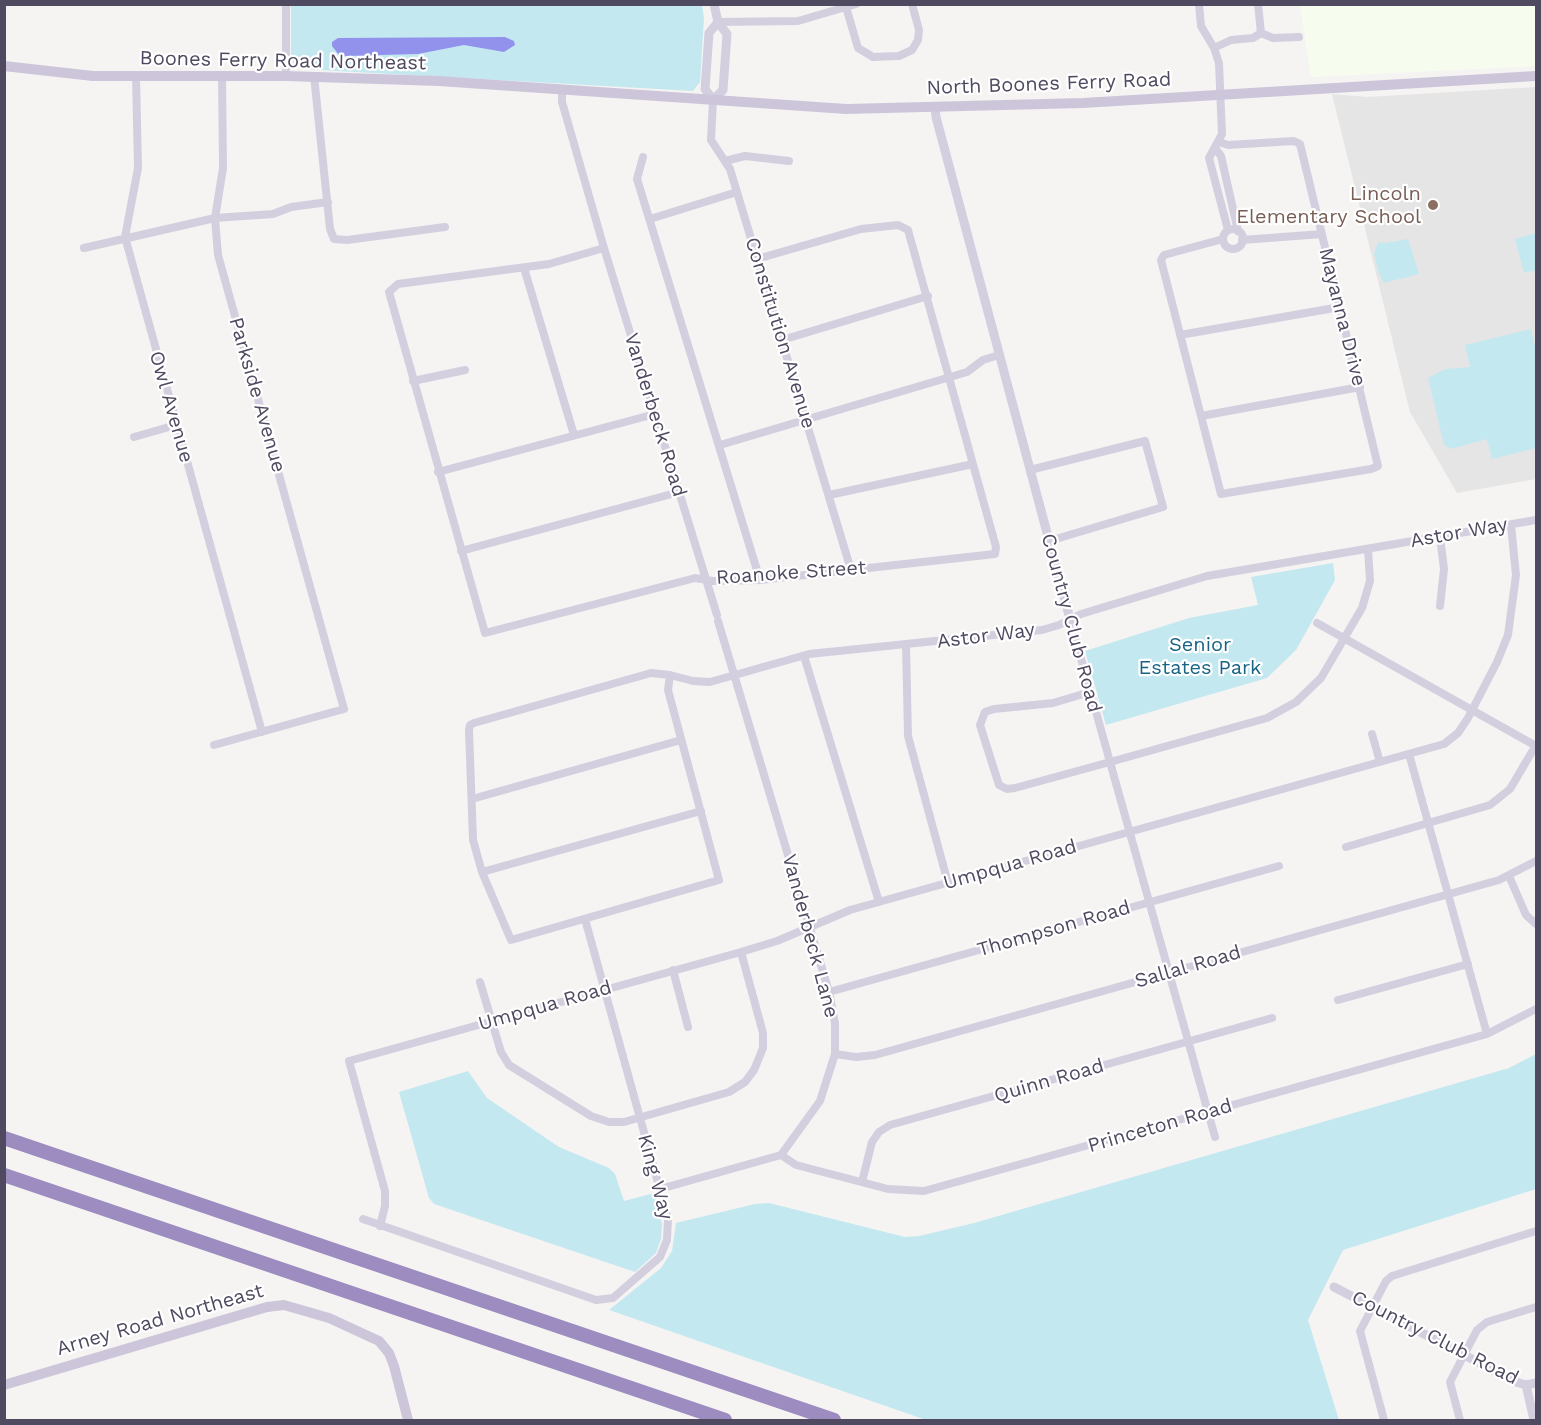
<!DOCTYPE html>
<style>
body{margin:0}
#map{position:relative;width:1541px;height:1425px;overflow:hidden;background:#f5f4f3;font-family:"Work Sans",sans-serif}
canvas{display:block}
.frame{position:absolute;inset:0;border:6px solid #504a60;pointer-events:none}
</style>
<div id="map">
<canvas width="1541" height="1425"></canvas>
<div class="frame"></div>
</div>
<script>
const ctx = document.querySelector('canvas').getContext('2d');
ctx.lineJoin = 'round';
function paint(path, color) { ctx.fillStyle = color; ctx.fill(path, 'evenodd'); }
const shape = rows => new Path2D(rows.map(r => 'M' + r).join(''));
function strokePath(path, color, width, dash) { ctx.strokeStyle = color; ctx.lineWidth = width; ctx.lineCap = dash ? 'butt' : 'round'; ctx.setLineDash(dash || []); ctx.stroke(path); }
function label(font, color, halo, rows, align = 'center') {
  ctx.font = font + ' "Work Sans",sans-serif'; ctx.lineWidth = 4.5; ctx.setLineDash([]); ctx.textBaseline = 'middle'; ctx.strokeStyle = halo; ctx.fillStyle = color; for (const [text, x, y, turn = 0] of rows) {
    ctx.save(); ctx.translate(x, y); ctx.rotate((+turn || 0) * Math.PI / 180); ctx.textAlign = isNaN(turn) ? turn : align; if (halo) ctx.strokeText(text, 0, 0); ctx.fillText(text, 0, 0); ctx.restore();
  }
}
paint(shape([
 [1300,5,1536,5,1536,66,1311,77]
]), '#f6fdef');
paint(shape([
 [1536,87,1536,479,1457,493,1410,412,1332,94,1367,97]
]), '#e6e5e5');
paint(shape([
 [291,5,702,5,704,18,700,82,693,91,302,69,294,65,291,57],
 [1536,233,1536,270,1524,273,1515,239],
 [1408,239,1419,274,1384,283,1379,274,1374,254,1378,242,1385,243],
 [1531,329,1536,351,1536,448,1492,459,1487,439,1451,449,1444,445,1428,378,1445,369,1470,367,1465,345],
 [1333,563,1335,580,1296,650,1267,678,1106,725,1085,651,1189,618,1258,605,1251,577],
 [1536,1054,1536,1189,1343,1250,1308,1320,1339,1420,926,1420,609,1310,661,1268,672,1251,676,1223,755,1204,769,1203,905,1237,919,1236,974,1223,1509,1068],
 [468,1071,487,1098,559,1147,609,1168,615,1174,624,1201,654,1193,662,1224,661,1239,656,1253,635,1272,434,1204,429,1198,399,1092]
]), '#c4e8f0');
paint(shape([
 [505,37,514,41,515,45,504,52,464,45,418,54,345,56,339,55,332,46,332,42,338,38]
]), '#9292ec');
strokePath(shape([
 [286,4,286,76],
 [1199,4,1201,26,1214,48,1219,63,1222,134,1209,158,1228,230],
 [1258,4,1261,33],
 [846,7,858,48,873,57,899,56,912,50,918,40,919,30,912,4],
 [718,22,798,21,856,4],
 [1261,33,1273,38,1299,37],
 [1214,48,1231,40,1253,38,1261,33],
 [136,76,138,168,125,237,262,732],
 [314,76,330,229,334,239,347,240,445,227],
 [562,89,562,102,604,248,717,615],
 [713,100,711,140,730,169,851,570],
 [1219,142,1228,145,1294,141,1300,144,1378,466,1371,469,1221,494,1161,260,1164,255,1223,239],
 [1215,148,1221,156,1238,231],
 [643,157,637,179,760,580],
 [725,161,745,156,789,161],
 [650,219,737,192],
 '1223 239a10 10 0 1 1 20 0a10 10 0 1 1-20 0Z',
 [1242,240,1322,234],
 [84,248,215,218,273,214,291,207,328,202],
 [604,248,549,264,398,284,389,292,485,633,695,578,713,581,760,580,995,554,996,547,908,230,898,225,861,229,757,259],
 [524,268,574,435],
 [1180,335,1340,307],
 [782,340,928,296],
 [413,381,465,370],
 [1201,416,1360,387],
 [134,437,176,425],
 [720,445,967,372,983,360,999,355],
 [1030,470,1145,441,1163,507,1049,541],
 [438,472,655,414],
 [829,495,973,464],
 [461,551,679,492],
 [1440,606,1444,569,1440,537],
 [1070,619,1215,1137],
 [1317,623,1536,746],
 [906,645,908,736,948,883],
 [804,656,879,902],
 [670,675,668,690,719,880,511,940,482,872,473,840,469,730,470,725,474,723,651,673,670,675,693,681,710,682,809,654,1042,630,1059,625,1081,614,1207,576,1536,520],
 [1090,692,1053,703,994,709,985,712,980,725,999,785,1007,789,1015,788,1110,762,1267,718,1296,702,1321,678,1362,608,1370,581,1368,549],
 [1372,734,1380,762],
 [214,745,344,709,218,255,215,218,223,168,222,76],
 [1409,754,1487,1034],
 [472,799,681,740],
 [1346,847,1490,805,1510,789,1536,745],
 [482,872,701,811],
 [1509,876,1526,915,1536,924],
 [673,970,688,1027],
 [480,982,501,1052,509,1065,591,1116,609,1122,624,1122,729,1092,745,1082,754,1070,763,1048,763,1033,741,952],
 [829,992,1279,866],
 [1338,1000,1468,964],
 [835,1054,856,1057,875,1055,1499,880,1536,861],
 [781,1155,796,1165,888,1189,924,1191,1487,1034,1536,1009],
 [862,1182,872,1142,879,1132,890,1125,1272,1018],
 [660,1189,781,1155,820,1101,835,1054,835,1023,829,992,718,621],
 [363,1219,596,1300,613,1298,660,1257,667,1240,668,1219,585,919],
 [380,1226,385,1206,385,1191,349,1061,741,952,777,941,850,910,1444,744,1458,733,1468,718,1497,662,1508,635,1516,575,1511,525],
 [1384,1420,1360,1331,1386,1281,1392,1276,1536,1231],
 [1460,1420,1450,1382,1477,1330,1487,1322,1536,1307]
]), '#d4cfdf', 8);
strokePath(shape([
 [714,4,718,22,727,34,723,90,713,100,705,89,709,33,718,22],
 [935,107,936,117,1070,619],
 [1334,1287,1516,1382,1526,1385,1536,1383],
 [1526,1385,1534,1420]
]), '#d4cfdf', 9);
strokePath(shape([
 [4,66,93,76,286,76,439,81,846,109,1083,103,1536,76],
 [4,1385,267,1307,284,1305,329,1318,379,1341,389,1353,394,1366,408,1420]
]), '#cdc6da', 10);
strokePath(shape([
 [4,1138,834,1420],
 [4,1175,725,1420]
]), '#9c8cc0', 14);
for (const [x, y, r, color] of [
 [1433,205,6,"#8d6e63"]
]) { const dot = new Path2D(); dot.arc(x, y, r, 0, 2 * Math.PI); ctx.fillStyle = color; ctx.fill(dot); strokePath(dot, '#fff', 2); }
label('20px', '#504a60', '#fff', [
 ["Boones Ferry Road Northeast",283,61,1],
 ["North Boones Ferry Road",1049,84,-2],
 ["Mayanna Drive",1342,317,76],
 ["Constitution Avenue",780,333,73],
 ["Parkside Avenue",257,395,74],
 ["Owl Avenue",171,407,74],
 ["Vanderbeck Road",655,415,73],
 ["Astor Way",1459,533,-10],
 ["Roanoke Street",791,573,-4],
 ["Country Club Road",1071,623,75],
 ["Astor Way",986,636,-7],
 ["Umpqua Road",1010,865,-16],
 ["Thompson Road",1054,929,-16],
 ["Vanderbeck Lane",810,936,75],
 ["Sallal Road",1188,967,-16],
 ["Umpqua Road",545,1006,-16],
 ["Quinn Road",1049,1081,-16],
 ["Princeton Road",1160,1126,-16],
 ["King Way",655,1177,75],
 ["Arney Road Northeast",160,1320,-16],
 ["Country Club Road",1435,1338,27]
]);
label('20px', '#785e54', '#fff', [
 ["Lincoln",1421,194],
 ["Elementary School",1421,217]
], 'right');
label('20px', '#196483', '#fff', [
 ["Senior",1200,645],
 ["Estates Park",1200,668]
]);
</script>
